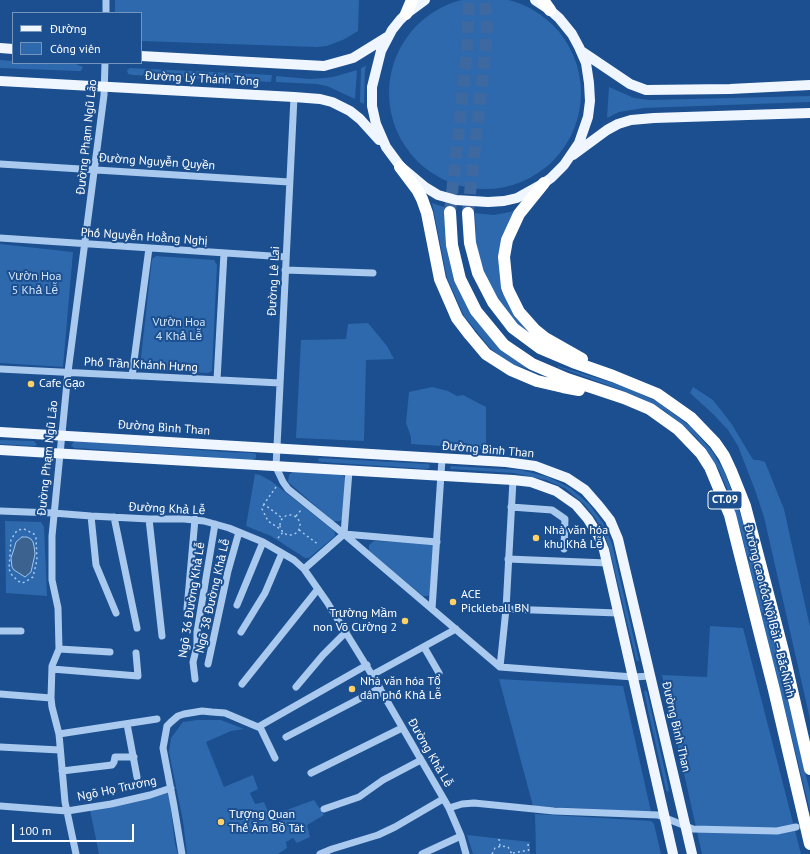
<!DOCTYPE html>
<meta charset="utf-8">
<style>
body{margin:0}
#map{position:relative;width:810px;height:854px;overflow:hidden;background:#1b4f8f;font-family:"PT Sans",sans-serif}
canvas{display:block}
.legend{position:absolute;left:12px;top:12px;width:130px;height:52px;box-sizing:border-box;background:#1b4f8f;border:1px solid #7695bc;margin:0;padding:5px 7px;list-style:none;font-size:12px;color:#fff}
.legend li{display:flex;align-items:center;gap:8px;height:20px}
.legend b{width:20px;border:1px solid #7695bc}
.scale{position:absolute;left:12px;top:824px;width:122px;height:18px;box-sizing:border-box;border:2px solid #fff;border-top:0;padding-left:5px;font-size:12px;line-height:14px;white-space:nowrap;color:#fff;-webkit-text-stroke:3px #1b4f8f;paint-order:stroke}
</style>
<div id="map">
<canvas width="810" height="854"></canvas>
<ul class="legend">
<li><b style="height:5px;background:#f0f6ff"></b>Đường</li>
<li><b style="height:11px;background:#2e69ad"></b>Công viên</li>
</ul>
<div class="scale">100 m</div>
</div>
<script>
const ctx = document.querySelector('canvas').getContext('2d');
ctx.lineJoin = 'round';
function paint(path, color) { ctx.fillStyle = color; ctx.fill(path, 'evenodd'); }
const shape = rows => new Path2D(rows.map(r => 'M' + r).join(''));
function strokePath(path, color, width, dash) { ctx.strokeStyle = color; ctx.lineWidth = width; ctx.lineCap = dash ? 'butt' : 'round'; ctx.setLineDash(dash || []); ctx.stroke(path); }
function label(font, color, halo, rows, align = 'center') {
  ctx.font = font + ' "PT Sans",sans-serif'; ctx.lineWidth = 4; ctx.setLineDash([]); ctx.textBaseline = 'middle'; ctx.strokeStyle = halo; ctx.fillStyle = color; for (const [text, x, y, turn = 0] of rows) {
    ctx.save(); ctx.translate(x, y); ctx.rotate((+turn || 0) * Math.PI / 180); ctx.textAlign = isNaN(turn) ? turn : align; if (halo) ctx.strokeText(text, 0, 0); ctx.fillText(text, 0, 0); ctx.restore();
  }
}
paint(shape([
 '389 93a96 96 0 1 1 192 0a96 96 0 1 1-192 0Z',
 [115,0,359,0,358,31,345,39,327,46,316,47,141,41,141,13,115,13],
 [0,60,13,61,13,63,76,64,83,67,81,71,78,71,0,68],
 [366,66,365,71,364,104,360,102,361,68],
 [130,68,272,75,271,82,133,75,128,74,127,70],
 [357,70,355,99,327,86,316,84,276,82,276,76,310,79,325,78,333,77],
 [609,87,634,98,649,100,810,96,810,102,644,108,619,112,607,118],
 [432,203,444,207,447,246,496,344,528,369,509,363,490,348,464,316,447,278],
 [515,211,500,264,539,342,515,325,496,300,483,272,476,243,475,213,494,215],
 [0,244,73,252,63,367,0,363],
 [156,256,214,260,217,265,212,371,208,373,142,369,140,366,152,259],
 [368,323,387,346,394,359,366,360,364,441,296,438,301,340,346,339,348,324],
 [558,366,623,386,658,402,691,427,712,451,724,471,741,516,770,627,810,792,810,811,741,532,728,491,719,470,706,449,696,437,665,411,645,400,621,390,558,367],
 [432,387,448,391,457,396,463,395,486,407,486,449,411,444,411,437,406,423,409,392],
 [693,387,713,400,731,423,752,458,754,460,759,460,765,462,784,509,810,627,810,719,764,517,755,490,738,446,728,430,713,414,690,393],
 [0,440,34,441,37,445,35,446,0,444],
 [75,441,226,452,253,453,256,454,256,458,252,460,76,448,74,448,71,445],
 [319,458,429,464,430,467,428,469,321,462,318,461],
 [451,466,521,470,548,477,570,488,589,504,603,523,612,544,639,661,637,661,636,659,612,559,606,538,596,519,584,504,565,488,546,480,514,473,451,469,450,468],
 [293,471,342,474,346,479,343,519,340,521,333,521,288,482,289,475],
 [255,474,260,475,271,481,332,529,335,533,335,536,309,558,305,558,271,536,246,526],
 [5,521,41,522,44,527,47,596,6,593],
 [374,541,429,543,433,544,434,546,430,595,427,596,423,596,369,551,369,545],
 [710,626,743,628,801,854,702,854,662,675,707,677],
 [499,679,623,686,651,812,533,806],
 [645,690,647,692,668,785,669,791,668,792,666,790,644,692],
 [197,720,221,720,244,729,231,731,206,742,224,787,253,775,258,789,250,793,255,804,264,802,270,816,314,800,324,815,307,825,310,837,297,843,293,838,286,842,287,848,278,854,187,854,183,821,169,752,171,738,183,722],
 [169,792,175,844,178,854,99,854,90,810],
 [535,814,651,821,654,824,661,854,536,854],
 [467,835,530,842,530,854,473,854]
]), '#2e69ad');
const water = shape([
 [22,537,27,537,31,539,33,542,34,546,35,554,31,572,25,577,14,570,12,567,11,558,14,549,16,542,22,537]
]);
paint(water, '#3c6290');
strokePath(water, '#9cc4f0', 1);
strokePath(shape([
 [450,212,467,52,469,0],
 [468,212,485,54,487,28,485,0]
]), '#3d69a0', 12, [12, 6]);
strokePath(shape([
 [276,487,264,504,282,518],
 [264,504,262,509,268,521,280,529],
 '280 525a10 10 0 1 1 20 0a10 10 0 1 1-20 0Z',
 [296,516,301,510],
 [24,529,34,534,36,538,37,560,33,577,25,582,22,583,18,581,11,574,9,569,11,540,15,533,18,530,24,529],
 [299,530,319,545],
 [278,538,283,532],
 [499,839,500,846],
 [528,844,529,854],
 [513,853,529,850],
 [492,854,495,848,502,846,508,847,512,854]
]), '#a9c9ee', 1.5, [2, 3]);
strokePath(shape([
 [106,0,106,13],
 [294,97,276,467,283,482,288,489,344,534,500,667,633,677,651,676],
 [0,164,289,182],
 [0,238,286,257],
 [285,270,373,273],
 [0,369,280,383],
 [132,376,149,248],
 [217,380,224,253],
 [511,507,552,510,565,519,564,549],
 [0,511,53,513,91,516,149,519,184,519,204,521,229,528,263,542,294,560,304,569,327,602,372,675,449,808,461,836,466,854],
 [91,516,96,565,116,613],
 [114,517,137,628],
 [149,519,162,636],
 [344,534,437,542],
 [508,559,607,563],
 [304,569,344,534,349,471],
 [237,605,263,542],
 [187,609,195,519],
 [432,609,442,459],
 [506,609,618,613],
 [0,631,21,631],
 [241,632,265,593,282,553],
 [424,647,439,673],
 [59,649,110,652],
 [208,664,228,571,239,532],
 [500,667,506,609,513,480],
 [52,669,138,676,136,653],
 [372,675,456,629],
 [195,679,193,662,197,646,197,632,215,524],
 [242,684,318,589],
 [296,687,323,655,346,632],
 [0,694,51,698],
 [127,724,137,777],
 [260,727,275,758],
 [59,734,157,719],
 [286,737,380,688],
 [0,747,60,750],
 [62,771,112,765,114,762,115,757,134,757],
 [311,773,402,728],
 [0,806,67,811,111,804,150,795,171,788],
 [449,808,462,804,474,803,554,811,658,815,693,829,777,831,796,827],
 [324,809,359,797,383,780,421,760],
 [76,854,65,802,59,734,52,707,51,698,52,666,59,649,58,608,52,580,52,536,68,372,104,95,105,63],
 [182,854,174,806,163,748,167,726,171,722,178,716,184,714,202,711,212,712,225,713,258,727,367,665],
 [320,854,332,849,378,835,395,827,443,799],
 [422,854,461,836]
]), '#a9c9ee', 7);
strokePath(shape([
 [425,0,406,14,400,20,392,30,381,51,372,87,372,106,376,124,386,147,400,166,425,187,438,195,456,200,488,202,504,201,517,198,544,183,551,178,564,165,579,143,588,117,590,101,589,83,586,63,579,47,572,34,559,18,550,10,535,0],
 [0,48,13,49],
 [581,51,630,84,646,90,730,89,810,85],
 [141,56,324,66,353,58,387,37],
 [0,81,294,97,320,99,332,102,350,111,360,119,379,140],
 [573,155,607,130,618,124,631,120,654,118,810,113],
 [0,432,506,462,535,466,567,478,585,490,599,506,610,520,618,539,692,854],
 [0,450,513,480,531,482,556,491,576,505,588,519,598,535,604,550,673,854]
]), '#f0f6ff', 10);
strokePath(shape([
 [543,0,550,10],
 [406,14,412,0],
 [400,167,418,191,422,199,427,213,440,279,457,318,470,335,486,354,511,370,537,381,563,387,579,390],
 [544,183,519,214,507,240,504,257,507,287,509,292,519,312,535,330,545,338,582,359],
 [450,212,452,245,460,279,476,311,504,345,532,364,567,379,624,398,650,409,678,429,701,453,710,467,730,515,774,690,810,844],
 [468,213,470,243,478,273,493,302,513,328,540,348,573,362,613,376,657,394,691,418,715,443,724,456,731,471,745,506,783,651,810,769]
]), '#fff', 12);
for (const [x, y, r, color] of [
 [31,384,4,"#ffd166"],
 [536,538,4,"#ffd166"],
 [453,602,4,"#ffd166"],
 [405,621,4,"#ffd166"],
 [352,689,4,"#ffd166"],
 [221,822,4,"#ffd166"]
]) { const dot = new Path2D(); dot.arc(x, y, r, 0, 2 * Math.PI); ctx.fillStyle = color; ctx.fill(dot); strokePath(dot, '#1b4f8f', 1.5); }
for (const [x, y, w] of [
 [725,500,34]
]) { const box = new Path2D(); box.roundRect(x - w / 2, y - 9, w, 18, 3); ctx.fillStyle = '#1b4f8f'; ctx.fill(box); strokePath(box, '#fff', 1); }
label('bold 11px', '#fff', null, [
 ["CT.09",725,500]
]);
label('12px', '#fff', '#1b4f8f', [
 ["Đường Lý Thánh Tông",202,79,3],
 ["Đường Phạm Ngũ Lão",87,137,-84],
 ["Đường Nguyễn Quyền",157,162,4],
 ["Phố Nguyễn Hoằng Nghị",144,237,4],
 ["Đường Lê Lai",274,281,-87],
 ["Phố Trần Khánh Hưng",141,365,3],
 ["Đường Bình Than",164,428,4],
 ["Đường Bình Than",488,450,5],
 ["Đường Phạm Ngũ Lão",48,458,-84],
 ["Đường Khả Lễ",167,509,3],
 ["Ngõ 38 Đường Khả Lễ",213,596,-77],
 ["Ngõ 36 Đường Khả Lễ",192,600,-81],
 ["Đường cao tốc Nội Bài – Bắc Ninh",769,611,76],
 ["Đường Bình Than",676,727,77],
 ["Đường Khả Lễ",430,753,60],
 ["Ngõ Họ Trương",117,789,-12]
]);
label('12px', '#cfe3fa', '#1b4f8f', [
 ["Vườn Hoa",35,277],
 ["5 Khả Lễ",35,291],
 ["Vườn Hoa",179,323],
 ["4 Khả Lễ",179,337]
]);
label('12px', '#fff', '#1b4f8f', [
 ["Cafe Gạo",39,384],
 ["Nhà văn hóa",544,531],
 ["khu Khả Lễ",544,545],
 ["ACE",461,595],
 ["Pickleball BN",461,609],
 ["Trường Mầm",397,614,"right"],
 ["non Võ Cường 2",397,628,"right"],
 ["Nhà văn hóa Tổ",360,682],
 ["dân phố Khả Lễ",360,696],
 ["Tượng Quan",229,815],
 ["Thế Âm Bồ Tát",229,829]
], 'left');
</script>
